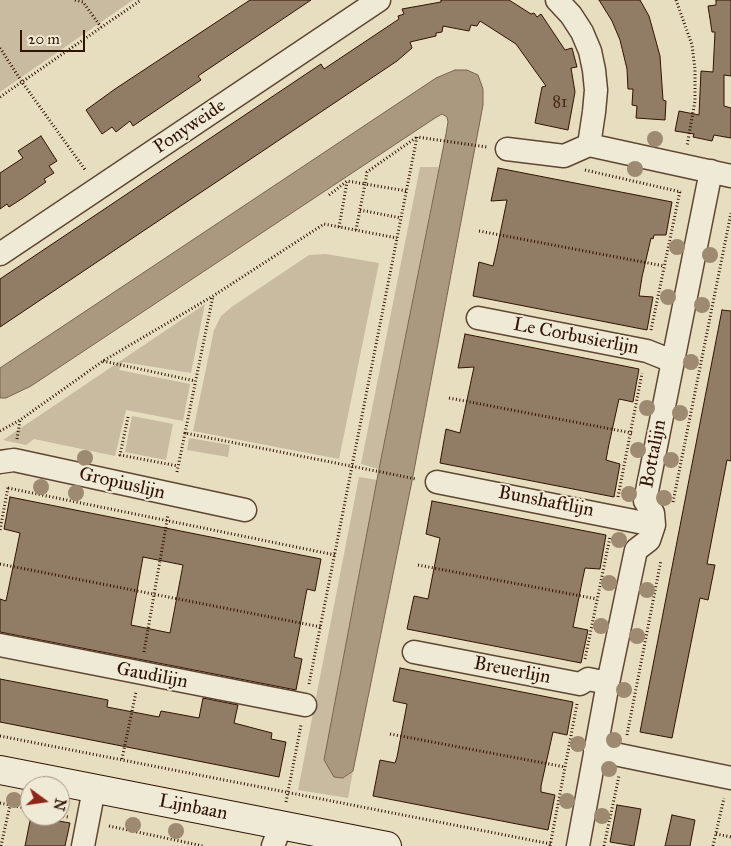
<!DOCTYPE html>
<style>
body{margin:0}
#map{position:relative;width:731px;height:846px;overflow:hidden;background:#e7debf;font-family:"IM FELL Great Primer",serif}
canvas{display:block}
.north{position:absolute;left:20px;top:776px;width:50px;height:50px;box-sizing:border-box;background:#efead5;border:1px solid #a49481;border-radius:50%;rotate:104deg;font-size:14px;font-weight:700;line-height:20px;text-align:center;color:#331204}
.north::after{content:'';display:block;margin:auto;width:18px;height:22px;background:#8f2418;clip-path:polygon(50% 0,100% 100%,50% 72%,0 100%)}
.scale{position:absolute;left:20px;top:30px;width:65px;height:22px;box-sizing:border-box;border:2px solid #331204;border-top:0;padding-left:6px;font-size:15px;line-height:18px;white-space:nowrap;color:#331204;-webkit-text-stroke:4px #efead5;paint-order:stroke}
</style>
<div id="map">
<canvas width="731" height="846"></canvas>
<div class="north">N</div>
<div class="scale">20 m</div>
</div>
<script>
const ctx = document.querySelector('canvas').getContext('2d');
ctx.lineJoin = 'round';
function paint(path, color) { ctx.fillStyle = color; ctx.fill(path, 'evenodd'); }
const shape = rows => new Path2D(rows.map(r => 'M' + r).join(''));
function strokePath(path, color, width, dash) { ctx.strokeStyle = color; ctx.lineWidth = width; ctx.lineCap = dash ? 'butt' : 'round'; ctx.setLineDash(dash || []); ctx.stroke(path); }
function label(font, color, halo, rows, align = 'center') {
  ctx.font = font + ' "IM FELL Great Primer",serif'; ctx.lineWidth = 4; ctx.setLineDash([]); ctx.textBaseline = 'middle'; ctx.strokeStyle = halo; ctx.fillStyle = color; for (const [text, x, y, turn = 0] of rows) {
    ctx.save(); ctx.translate(x, y); ctx.rotate((+turn || 0) * Math.PI / 180); ctx.textAlign = isNaN(turn) ? turn : align; if (halo) ctx.strokeText(text, 0, 0); ctx.fillText(text, 0, 0); ctx.restore();
  }
}
paint(shape([
 [0,0,133,0,0,92],
 [420,167,439,167,379,469,361,464],
 [326,254,379,263,339,459,193,431,214,330,221,316,233,306,309,255],
 [205,304,191,373,123,362,119,370,190,384,183,421,126,410,115,456,34,439,26,445,3,440],
 [132,416,173,424,166,460,125,452],
 [189,438,230,445,228,457,187,450],
 [359,477,377,480,324,760,344,778,353,771,348,798,298,790]
]), '#c8bb9f');
const water = shape([
 [455,70,467,70,478,75,483,89,483,105,412,481,353,771,343,778,334,777,324,760,379,469,446,134,448,122,447,117,442,114,435,118,31,386,6,398,0,398,0,368,436,78,455,70]
]);
paint(water, '#aa997f');
strokePath(water, '#7a634e', 1);
const building = shape([
 [250,0,311,0,198,76,201,80,133,126,130,121,116,132,112,127,102,134,86,110,115,89,250,0],
 [441,0,509,0,531,14,534,13,537,17,541,14,565,50,572,48,577,67,571,68,575,92,568,130,535,123,542,87,546,86,516,44,480,21,477,26,471,25,469,31,443,26,442,32,436,33,436,36,410,42,412,48,397,61,0,327,0,279,321,64,324,69,399,19,398,16,404,14,402,9,441,2,441,0],
 [599,0,640,0,649,16,660,56,663,100,666,101,665,120,636,118,637,106,632,105,633,89,628,89,627,69,620,40,612,21,599,0],
 [716,0,731,0,731,76,724,75,724,106,731,108,731,138,714,135,712,141,693,137,694,134,675,131,679,111,699,115,701,71,713,72,715,32,712,32,708,6,716,5,716,0],
 [41,136,57,161,49,166,54,173,44,179,46,182,23,198,9,207,7,204,0,209,0,173,23,158,18,151,41,136],
 [498,168,672,202,666,235,654,235,653,239,651,238,642,277,639,296,653,297,647,330,473,296,479,262,493,266,497,249,507,200,491,201,498,168],
 [722,310,731,311,731,461,727,460,707,564,715,565,708,600,700,598,672,738,640,732,722,310],
 [465,334,639,369,633,402,619,399,609,444,606,460,620,464,614,497,440,463,446,429,460,433,474,367,458,368,465,334],
 [10,497,321,559,315,591,307,589,300,626,294,657,302,659,296,690,0,632,0,599,6,601,20,533,4,529,10,497],
 [143,557,183,565,170,633,131,625,143,557],
 [432,501,606,535,600,569,585,568,582,582,573,627,588,630,581,663,407,629,414,596,428,599,440,538,426,534,432,501],
 [400,668,573,702,567,735,553,732,541,786,541,792,555,795,548,830,373,796,380,760,395,763,397,757,407,704,393,701,400,668],
 [0,679,108,700,107,707,159,717,161,711,199,718,203,698,238,705,234,723,272,733,271,739,286,742,279,777,0,722,0,679],
 [617,805,641,809,634,846,610,842,617,805],
 [672,815,695,820,690,846,665,846,672,815],
 [31,816,70,823,65,846,25,846,31,816]
]);
paint(building, '#917c65');
strokePath(building, '#331204', 1);
const street = shape([
 [557,0,571,15,582,32,590,51,594,70,596,90,594,112,589,145],
 [507,149,564,156,589,145,731,176],
 [0,254,379,0],
 [478,318,647,351,672,361],
 [0,462,14,460,245,510],
 [437,482,654,525],
 [0,645,305,705],
 [414,652,580,684,588,679,608,683],
 [595,750,731,778],
 [83,846,94,789],
 [273,846,281,825],
 [578,846,608,683,636,550,649,540,654,525,653,513,645,501,711,171]
]);
const secondary = shape([
 [0,770,387,846]
]);
strokePath(street, '#604533', 25);
strokePath(secondary, '#331204', 30);
strokePath(shape([
 [75,0,83,2,101,27],
 [676,0,692,45,695,69,695,101,687,146],
 [0,48,22,82,86,171],
 [0,97,141,0],
 [585,170,681,192],
 [329,195,347,181,365,184,367,172,417,137],
 [360,210,401,218],
 [339,227,347,182],
 [356,230,365,184,407,191],
 [479,231,664,266],
 [651,330,680,191],
 [103,361,195,381],
 [449,398,632,433],
 [128,417,120,455,178,466],
 [0,431,20,420,103,361,213,296,324,224,397,238],
 [185,433,213,296],
 [17,439,20,420],
 [177,472,185,433,416,479],
 [8,488,335,555],
 [618,497,642,373],
 [673,502,731,213],
 [0,530,8,487],
 [0,564,321,627],
 [418,565,597,599],
 [144,652,168,515],
 [585,659,610,537],
 [309,684,417,137,487,147],
 [390,734,565,767],
 [627,735,661,560],
 [0,736,551,844],
 [122,759,136,692],
 [286,802,301,725],
 [0,803,30,809],
 [60,815,68,817],
 [109,826,203,846],
 [716,834,731,837],
 [1,846,10,805],
 [550,846,577,704],
 [604,846,619,776],
 [713,846,724,798]
]), '#331204', 3, [1, 2.5]);
strokePath(street, '#efead5', 22);
strokePath(secondary, '#efead5', 28);
ctx.fillStyle = '#9d8a71';
for (const [x, y] of [
 [655,139],
 [635,169],
 [677,247],
 [710,255],
 [668,297],
 [702,305],
 [691,362],
 [647,408],
 [680,413],
 [638,450],
 [85,458],
 [671,460],
 [41,487],
 [76,493],
 [629,494],
 [664,498],
 [619,540],
 [609,583],
 [647,590],
 [601,626],
 [637,636],
 [624,690],
 [614,740],
 [578,744],
 [609,769],
 [14,800],
 [567,801],
 [602,816],
 [133,825],
 [176,831]
]) { ctx.beginPath(); ctx.arc(x, y, 8, 0, 2 * Math.PI); ctx.fill(); }
label('16px', '#4a2c1c', null, [
 ["81",560,103]
]);
label('19px', '#331204', '#efead5', [
 ["Ponyweide",190,127,-34],
 ["Le Corbusierlijn",576,337,11],
 ["Bottalijn",654,454,-79],
 ["Gropiuslijn",122,484,13],
 ["Bunshaftlijn",546,502,11],
 ["Breuerlijn",512,671,11],
 ["Gaudilijn",152,676,11],
 ["Lijnbaan",193,808,11]
]);
</script>
